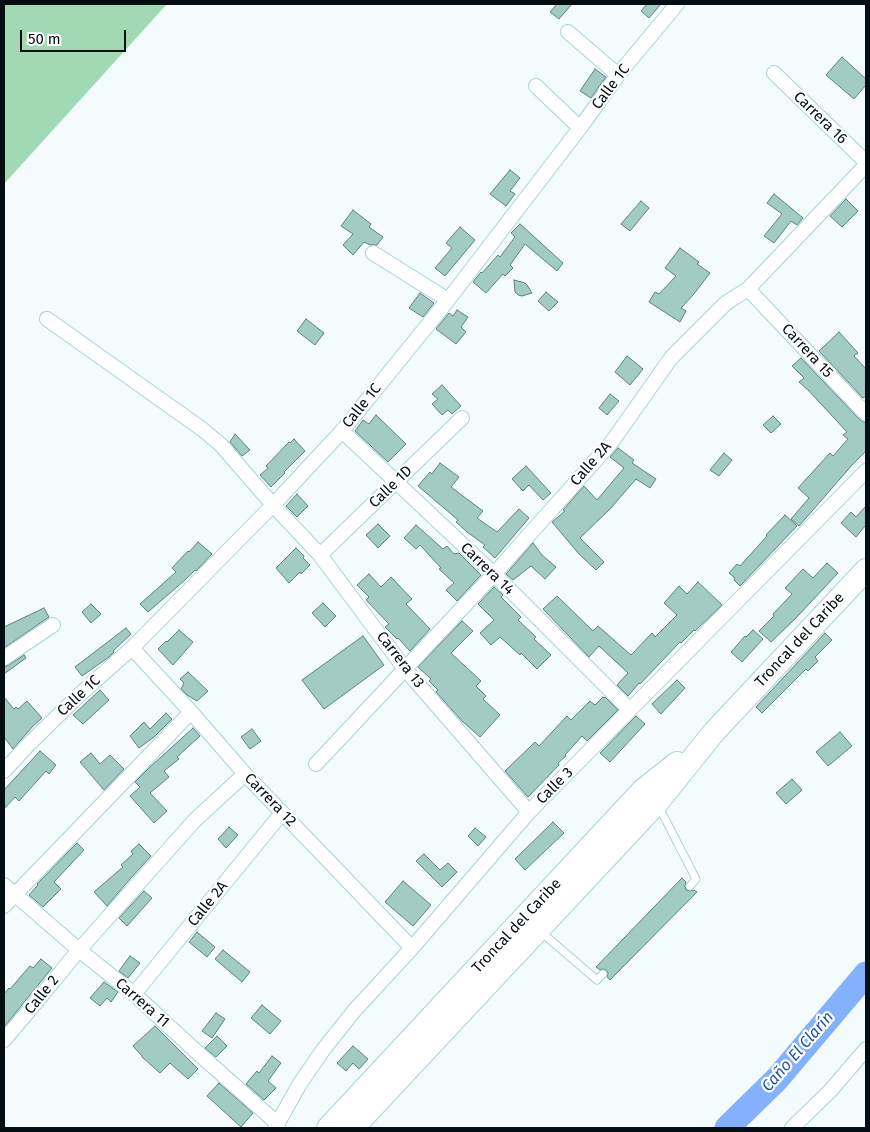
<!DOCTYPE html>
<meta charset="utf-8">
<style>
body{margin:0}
#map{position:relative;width:870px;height:1132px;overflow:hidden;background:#f3fbfc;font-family:"Fira Sans",sans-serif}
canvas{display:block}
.frame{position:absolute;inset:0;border:5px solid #020e11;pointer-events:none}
.scale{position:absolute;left:20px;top:30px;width:106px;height:22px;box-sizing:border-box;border:2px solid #020e11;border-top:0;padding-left:6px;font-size:15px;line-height:18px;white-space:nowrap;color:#020e11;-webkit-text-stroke:4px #fff;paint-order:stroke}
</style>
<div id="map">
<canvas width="870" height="1132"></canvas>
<div class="frame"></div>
<div class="scale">50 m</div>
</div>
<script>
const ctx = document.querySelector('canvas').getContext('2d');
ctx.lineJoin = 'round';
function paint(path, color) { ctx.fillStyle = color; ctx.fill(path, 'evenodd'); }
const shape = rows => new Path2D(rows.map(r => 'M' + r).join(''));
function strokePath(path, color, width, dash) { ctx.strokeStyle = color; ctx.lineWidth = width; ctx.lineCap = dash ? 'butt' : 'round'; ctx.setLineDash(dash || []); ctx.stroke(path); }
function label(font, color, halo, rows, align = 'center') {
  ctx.font = font + ' "Fira Sans",sans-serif'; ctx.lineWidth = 4.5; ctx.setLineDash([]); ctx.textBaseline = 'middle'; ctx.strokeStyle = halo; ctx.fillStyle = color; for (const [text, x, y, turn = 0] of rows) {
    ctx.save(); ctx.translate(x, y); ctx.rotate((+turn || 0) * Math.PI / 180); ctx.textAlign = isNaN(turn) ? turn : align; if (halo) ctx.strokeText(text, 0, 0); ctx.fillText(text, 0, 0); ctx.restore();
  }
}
paint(shape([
 [4,4,167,4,4,184]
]), '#a1d9b4');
strokePath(shape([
 [727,1128,777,1079,866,974]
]), '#83b1fc', 25);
const building = shape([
 [557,4,572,4,559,19,550,12,557,4],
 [647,4,661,4,649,18,641,11,647,4],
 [842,57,866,79,866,85,854,99,826,75,842,57],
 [595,69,606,77,591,98,580,91,595,69],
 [510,170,520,178,510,191,515,194,506,206,490,194,510,170],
 [774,194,803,218,797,225,791,221,774,243,764,236,782,214,767,203,774,194],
 [846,199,858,211,842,227,830,216,846,199],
 [641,201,649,208,630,231,621,224,641,201],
 [353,210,371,224,369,227,383,237,377,245,370,245,364,242,353,255,343,245,353,234,341,226,353,210],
 [520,224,563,263,557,271,525,244,510,265,513,268,505,276,503,274,486,293,473,282,481,272,482,273,498,255,500,257,515,237,511,233,520,224],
 [460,227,475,240,445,276,435,268,452,248,446,243,460,227],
 [680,248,699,262,697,264,710,273,693,295,681,308,686,311,680,322,649,302,655,292,659,294,676,276,665,268,680,248],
 [514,280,525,283,527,285,532,293,522,296,518,295,515,292,514,280],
 [546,292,558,302,549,311,538,301,546,292],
 [420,293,434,303,423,317,409,308,420,293],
 [457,310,468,317,461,327,466,332,456,344,436,329,449,313,453,316,457,310],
 [306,319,324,333,315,345,297,331,306,319],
 [839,332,858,353,854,356,866,369,866,396,863,398,819,351,839,332],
 [627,356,643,369,630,385,615,372,627,356],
 [801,358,860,420,866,423,866,451,853,464,799,526,791,519,809,498,798,488,830,453,833,456,848,439,843,435,847,432,808,390,799,382,804,378,792,366,801,358],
 [442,385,461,406,452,414,448,410,442,415,432,404,438,399,432,394,442,385],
 [610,394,619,401,607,415,599,408,610,394],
 [376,415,406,444,388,462,355,431,363,420,369,424,376,415],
 [773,416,781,424,771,433,763,425,773,416],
 [235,434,250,450,242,456,230,442,235,434],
 [294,439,305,451,284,472,285,473,271,487,260,475,268,468,266,466,289,442,290,443,294,439],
 [618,448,634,460,632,463,656,479,650,488,636,479,610,509,580,538,604,562,596,570,579,554,552,522,565,511,563,510,584,486,597,500,624,468,610,457,618,448],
 [724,453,732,460,719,476,710,470,724,453],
 [440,463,459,477,451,487,483,511,477,518,497,532,519,509,529,518,495,558,483,547,485,545,467,532,456,522,458,520,418,486,430,472,432,474,440,463],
 [526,466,551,493,543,500,529,485,523,491,512,479,526,466],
 [297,494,308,506,297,517,286,506,297,494],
 [866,506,866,525,856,537,841,523,851,512,856,517,866,506],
 [785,515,797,526,740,586,734,580,735,578,729,573,737,564,740,566,767,536,766,535,785,515],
 [378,524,390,536,378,548,366,535,378,524],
 [416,525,443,549,447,546,454,554,459,553,481,575,457,601,446,590,454,583,439,569,441,568,420,545,416,549,404,538,416,525],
 [198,542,212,554,196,571,195,570,185,580,148,612,140,604,176,572,172,568,188,551,189,552,198,542],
 [533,543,542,555,556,567,545,579,531,566,513,580,506,574,533,543],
 [296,548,304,556,303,558,310,565,301,574,300,572,289,583,276,568,296,548],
 [827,563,838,573,796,618,771,642,759,631,774,616,773,614,792,594,785,588,803,569,813,578,827,563],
 [369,574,381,587,391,577,412,599,406,604,430,629,410,651,398,638,397,639,385,627,389,624,366,600,369,597,357,585,369,574],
 [698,582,722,605,695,631,694,630,681,643,680,642,640,684,639,683,628,696,617,685,628,673,599,646,589,657,543,609,557,596,593,631,598,626,631,655,652,633,655,637,677,615,664,603,679,586,687,594,698,582],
 [494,587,503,595,501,597,521,617,518,620,536,637,534,639,551,655,537,669,521,653,520,655,500,637,491,645,480,633,494,620,478,604,494,587],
 [323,603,336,616,325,627,312,613,323,603],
 [91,604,101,614,91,623,82,612,91,604],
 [44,608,49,617,4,648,4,627,44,608],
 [462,621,473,631,451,653,481,681,476,686,486,696,483,699,500,715,480,737,462,721,436,692,438,690,429,681,431,679,418,667,462,621],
 [126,628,131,634,113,651,114,652,109,657,82,676,75,667,126,628],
 [179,630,193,642,173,665,158,649,166,641,167,642,179,630],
 [753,630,763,639,742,662,731,652,745,636,746,637,753,630],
 [825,633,832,640,815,657,818,661,808,671,806,669,762,713,756,707,825,633],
 [363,636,384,665,324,709,302,680,363,636],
 [24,655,26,658,4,674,4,667,9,665,24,655],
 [188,672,208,691,197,701,187,695,181,689,184,683,180,679,188,672],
 [677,680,685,688,661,714,652,704,677,680],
 [100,690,109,700,83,724,73,715,100,690],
 [4,697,14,709,16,707,18,709,27,701,42,718,33,726,13,749,4,737,4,697],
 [603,697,604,698,605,697,618,710,587,741,582,736,565,755,566,756,558,763,559,765,528,797,505,771,535,742,539,746,567,716,571,720,590,701,595,705,603,697],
 [166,713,172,719,154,737,139,748,130,736,144,722,150,729,166,713],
 [636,716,645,724,610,762,600,753,636,716],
 [193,728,200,736,177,757,179,759,164,771,169,777,150,793,167,811,154,823,130,796,140,787,135,782,150,767,193,728],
 [252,729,261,741,250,749,241,737,252,729],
 [840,732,852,746,828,766,816,752,840,732],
 [40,751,56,765,49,774,46,771,19,801,15,797,4,809,4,790,40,751],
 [91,753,100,764,110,755,124,769,104,790,80,762,91,753],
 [792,779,802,790,786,804,776,793,792,779],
 [553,822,564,833,525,870,515,859,553,822],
 [229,827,238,835,226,848,218,839,229,827],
 [475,828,486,837,478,846,468,836,475,828],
 [77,843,84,850,54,882,61,889,43,907,29,895,38,885,37,884,77,843],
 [139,844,151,856,130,879,107,906,94,892,123,867,121,865,133,854,131,851,139,844],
 [424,854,440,870,448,863,457,872,442,887,416,861,424,854],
 [682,878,686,882,685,886,686,890,690,891,694,890,697,892,610,980,607,977,608,973,606,970,602,969,600,970,596,967,682,878],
 [403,881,431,905,413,926,385,902,403,881],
 [144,891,152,898,127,926,119,918,144,891],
 [197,932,215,947,207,957,189,942,197,932],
 [223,950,250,972,242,982,215,959,223,950],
 [130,956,140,963,128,978,119,971,130,956],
 [41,959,52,968,4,1027,4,994,9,988,10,989,30,966,33,968,41,959],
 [104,982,118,992,111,1002,107,998,100,1006,90,998,104,982],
 [262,1005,281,1021,270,1034,251,1018,262,1005],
 [216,1013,225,1019,212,1038,202,1031,216,1013],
 [155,1026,198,1069,188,1079,170,1063,160,1073,142,1057,142,1056,133,1046,155,1026],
 [217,1036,227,1046,216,1057,205,1048,217,1036],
 [353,1046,368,1059,359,1069,353,1063,346,1071,337,1063,353,1046],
 [272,1056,281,1063,268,1081,276,1088,264,1100,246,1084,257,1071,259,1073,272,1056],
 [219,1083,253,1113,241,1127,207,1096,219,1083]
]);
paint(building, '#a2cbc3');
strokePath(building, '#5c837b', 1);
const service = shape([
 [658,805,696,879,690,886],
 [541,932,597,980,603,974]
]);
const minor = shape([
 [568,32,618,75],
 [774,73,866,162],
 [536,86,580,128],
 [373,253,448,300],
 [748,289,866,414],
 [47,319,202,429,221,445,273,505,320,555,405,669,529,812],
 [342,431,494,574,630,710],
 [320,555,462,418],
 [132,648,191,712,245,774,412,948],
 [4,658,53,625],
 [316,764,494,574,611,443,671,358,726,303,748,289,866,165],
 [4,771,26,747,78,696,132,648,273,505,342,431,448,300,580,128,618,75,677,4],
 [4,885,79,950,134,994,198,1053,278,1124],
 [4,906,191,712],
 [134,994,282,813],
 [4,1040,27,1013,79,950,195,820,245,774],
 [275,1128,299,1085,323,1050,354,1011,412,948,529,812,866,471],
 [792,1128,831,1090,866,1049]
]);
const trunk = shape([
 [328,1128,643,790,677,763],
 [353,1128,657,803,714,732,866,570]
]);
strokePath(service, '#a9d3d9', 9);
strokePath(minor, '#a9d3d9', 16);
strokePath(trunk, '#a9d3d9', 24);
strokePath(service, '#fff', 7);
strokePath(minor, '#fff', 14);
strokePath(trunk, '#fff', 22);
label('15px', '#020e11', '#fff', [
 ["Calle 1C",611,87,-53],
 ["Carrera 16",820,118,44],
 ["Carrera 15",807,351,47],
 ["Calle 1C",362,406,-51],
 ["Calle 2A",591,464,-49],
 ["Calle 1D",391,487,-44],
 ["Carrera 14",487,569,44],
 ["Troncal del Caribe",800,640,-47],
 ["Carrera 13",400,660,52],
 ["Calle 1C",79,696,-43],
 ["Calle 3",555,786,-45],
 ["Carrera 12",270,800,46],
 ["Calle 2A",208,904,-51],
 ["Troncal del Caribe",517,926,-47],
 ["Calle 2",42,995,-51],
 ["Carrera 11",142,1003,41]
]);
label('italic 16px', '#1b50a6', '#fff', [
 ["Caño El Clarín",798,1052,-49]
]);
</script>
